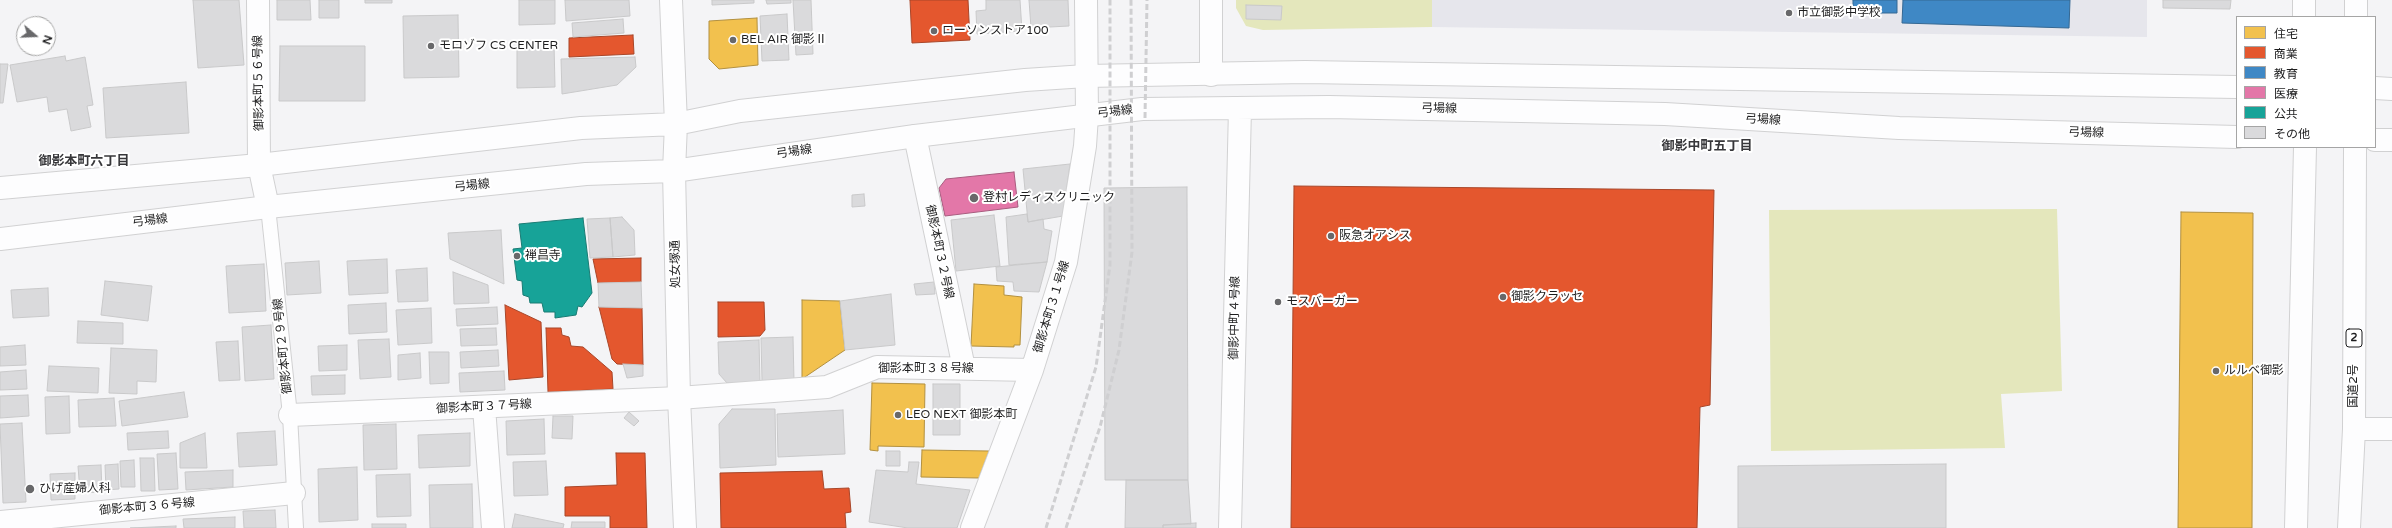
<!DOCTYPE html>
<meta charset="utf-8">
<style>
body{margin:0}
#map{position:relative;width:2392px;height:528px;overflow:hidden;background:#f4f4f6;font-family:"Varela Round","Noto Sans JP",sans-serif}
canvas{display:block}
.legend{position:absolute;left:2236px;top:16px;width:140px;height:132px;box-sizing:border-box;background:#fff;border:1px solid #a5a5a5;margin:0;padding:5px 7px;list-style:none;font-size:12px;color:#1d1d1e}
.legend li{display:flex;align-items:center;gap:8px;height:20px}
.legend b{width:20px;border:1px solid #a5a5a5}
.north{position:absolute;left:16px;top:16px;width:40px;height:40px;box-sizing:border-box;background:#fff;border:1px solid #a5a5a5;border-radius:50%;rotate:109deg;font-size:11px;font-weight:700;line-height:16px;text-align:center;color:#1d1d1e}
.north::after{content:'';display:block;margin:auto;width:14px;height:18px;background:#68686a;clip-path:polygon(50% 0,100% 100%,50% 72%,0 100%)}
</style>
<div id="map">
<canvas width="2392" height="528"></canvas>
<ul class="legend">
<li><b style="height:11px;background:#f2c14e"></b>住宅</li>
<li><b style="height:11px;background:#e4572e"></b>商業</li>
<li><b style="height:11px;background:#3f88c5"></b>教育</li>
<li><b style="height:11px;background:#e377a8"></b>医療</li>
<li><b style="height:11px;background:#17a398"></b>公共</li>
<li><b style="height:11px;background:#dadadc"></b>その他</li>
</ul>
<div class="north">N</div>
</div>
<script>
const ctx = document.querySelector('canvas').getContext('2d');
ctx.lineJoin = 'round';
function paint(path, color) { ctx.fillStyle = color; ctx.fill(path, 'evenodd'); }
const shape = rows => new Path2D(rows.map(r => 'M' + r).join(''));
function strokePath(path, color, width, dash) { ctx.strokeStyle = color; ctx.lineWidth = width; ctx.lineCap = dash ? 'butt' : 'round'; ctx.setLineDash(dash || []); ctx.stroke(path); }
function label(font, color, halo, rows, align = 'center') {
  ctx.font = font + ' "Varela Round","Noto Sans JP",sans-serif'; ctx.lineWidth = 4; ctx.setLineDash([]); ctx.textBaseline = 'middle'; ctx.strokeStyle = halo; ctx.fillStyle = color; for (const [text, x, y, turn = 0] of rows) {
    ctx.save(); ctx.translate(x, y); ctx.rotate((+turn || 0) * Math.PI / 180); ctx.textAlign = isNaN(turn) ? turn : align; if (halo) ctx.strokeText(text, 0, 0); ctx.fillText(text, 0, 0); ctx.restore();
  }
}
paint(shape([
 [1432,0,2147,0,2147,37,1432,27]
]), '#e6e6ec');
paint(shape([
 [1236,0,1432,0,1432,27,1263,30,1246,26,1236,8],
 [2057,209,2062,391,2001,394,2005,448,1771,451,1769,210]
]), '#e4e7bc');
const homes = shape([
 [757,18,758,65,719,69,709,59,709,21,757,18],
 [2181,212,2253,213,2252,528,2178,528,2181,212],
 [974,284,1004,286,1004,295,1022,297,1020,345,1014,345,1014,347,971,346,974,284],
 [802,300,840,301,845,350,802,379,802,300],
 [872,383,925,384,924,447,878,446,878,451,870,450,872,383],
 [922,450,989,451,979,478,921,477,922,450]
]);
paint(homes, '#f2c14e');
strokePath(homes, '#b29040', 1);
const shops = shape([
 [910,0,968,0,970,40,912,43,910,0],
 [633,35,634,54,569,57,569,38,633,35],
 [1294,186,1714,190,1710,405,1700,407,1697,528,1291,528,1294,186],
 [641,258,641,282,598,283,593,259,641,258],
 [718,302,764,302,765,330,760,336,718,337,718,302],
 [505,305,541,322,543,377,509,380,505,305],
 [599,307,642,308,643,365,617,364,612,359,599,307],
 [546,328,561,328,562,335,569,337,571,346,583,347,612,372,613,389,548,392,546,328],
 [616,453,645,453,647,528,610,528,610,516,565,516,565,487,617,485,616,453],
 [822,471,824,489,849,488,851,512,845,513,846,528,721,528,720,473,822,471]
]);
paint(shops, '#e4572e');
strokePath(shops, '#a84629', 1);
const schools = shape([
 [1853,0,1897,0,1897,13,1853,13,1853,0],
 [1903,0,2070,0,2069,28,1902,23,1903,0]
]);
paint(schools, '#3f88c5');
strokePath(schools, '#356893', 1);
const health = shape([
 [1014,172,1018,207,945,216,939,188,946,179,1014,172]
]);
paint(health, '#e377a8');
strokePath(health, '#a85c7f', 1);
const public = shape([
 [583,218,592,293,582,307,578,306,576,315,555,318,555,312,544,312,542,303,530,303,529,297,523,295,522,281,517,280,513,249,522,248,519,224,583,218]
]);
paint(public, '#17a398');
strokePath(public, '#197b73', 1);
const building = shape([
 [193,0,239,0,244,65,198,68,193,0],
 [277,0,310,0,311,20,277,20,277,0],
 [319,0,339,0,339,18,319,18,319,0],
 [365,0,392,0,392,3,365,3,365,0],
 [519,0,555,0,555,24,519,25,519,0],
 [565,0,629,0,630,16,566,21,565,0],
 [712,0,754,0,754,3,712,5,712,0],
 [766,0,791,0,791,3,767,4,766,0],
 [793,0,811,0,813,54,796,55,793,0],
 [986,0,1020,0,1022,31,977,34,976,11,986,10,986,0],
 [1029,0,1068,0,1069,26,1031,28,1029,0],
 [2163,0,2231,0,2230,9,2163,8,2163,0],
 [1246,5,1282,6,1281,20,1246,19,1246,5],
 [787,14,789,60,762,61,760,16,787,14],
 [458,15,459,77,404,78,403,16,458,15],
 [623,19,624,33,573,37,572,23,623,19],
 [554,43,555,87,517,88,517,44,554,43],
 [280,46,365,46,365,101,279,101,280,46],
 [65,56,66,61,85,57,93,105,87,106,91,127,71,131,67,109,49,112,47,97,17,102,10,65,65,56],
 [635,57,636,67,617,85,562,94,561,59,635,57],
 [0,64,8,64,3,103,0,103,0,64],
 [186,82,189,133,106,138,103,88,186,82],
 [1070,164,1063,216,1028,222,1023,169,1070,164],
 [1187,187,1188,480,1105,480,1104,188,1187,187],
 [864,194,865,206,852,207,852,195,864,194],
 [1027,214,1028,222,1043,219,1044,229,1052,231,1047,262,1009,265,1006,217,1027,214],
 [994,215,1000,266,956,271,951,220,994,215],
 [622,217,634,230,635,255,613,257,610,218,622,217],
 [610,218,613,257,590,258,587,219,610,218],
 [501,230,504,284,450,259,448,233,501,230],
 [387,259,388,293,349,295,347,261,387,259],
 [319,261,321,293,287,295,285,263,319,261],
 [1047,262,1039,292,1014,291,1013,282,997,281,996,267,1047,262],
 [264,264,266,311,229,313,226,266,264,264],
 [427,268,428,301,398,302,396,270,427,268],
 [453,272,488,285,489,303,454,304,453,272],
 [105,281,152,286,148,321,101,315,105,281],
 [641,282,642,308,599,307,598,283,641,282],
 [934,282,935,294,916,295,914,284,934,282],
 [48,288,49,316,13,318,11,290,48,288],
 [891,294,895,345,845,350,840,301,891,294],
 [386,303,387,332,349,334,348,305,386,303],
 [497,307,498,324,457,326,456,309,497,307],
 [431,308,432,343,398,345,396,310,431,308],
 [78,321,123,323,123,344,77,343,78,321],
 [271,325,274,379,245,381,242,327,271,325],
 [496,328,497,345,461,346,460,329,496,328],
 [793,337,794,381,762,381,761,338,793,337],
 [389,339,391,377,360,379,358,340,389,339],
 [759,340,760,382,727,383,719,374,718,342,759,340],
 [238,341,240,380,219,381,216,342,238,341],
 [25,345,26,365,0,366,0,347,25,345],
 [347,345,347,370,319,371,318,346,347,345],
 [111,348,157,350,156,382,137,381,137,394,109,393,111,348],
 [498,350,499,366,461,368,460,352,498,350],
 [429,352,449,352,449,383,430,384,429,352],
 [420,353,421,378,398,380,398,355,420,353],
 [623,364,643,365,643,376,627,378,623,364],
 [49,366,99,368,98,393,47,391,49,366],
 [26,370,27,389,0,390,0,372,26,370],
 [504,371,505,390,460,392,459,373,504,371],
 [345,375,345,394,312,395,311,376,345,375],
 [933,384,960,384,960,435,933,435,933,384],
 [184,392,188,417,122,426,119,401,184,392],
 [28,395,29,416,0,418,0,396,28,395],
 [69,396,70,433,46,434,45,397,69,396],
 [114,398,116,426,79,427,78,400,114,398],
 [732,409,775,409,776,465,720,468,719,424,732,409],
 [843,410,845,454,778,457,777,414,843,410],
 [629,412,639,421,634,426,624,418,629,412],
 [553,416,573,416,572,439,552,438,553,416],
 [544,419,545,454,507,455,506,421,544,419],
 [22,423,26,502,3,503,0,424,22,423],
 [396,424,397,469,364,470,363,425,396,424],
 [168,431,169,448,128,450,127,433,168,431],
 [275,431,277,465,239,467,237,433,275,431],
 [205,433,207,468,180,468,180,443,205,433],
 [470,433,470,466,419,468,418,435,470,433],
 [886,451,900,451,900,466,886,466,886,451],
 [176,453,178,489,159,490,157,454,176,453],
 [140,458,154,458,155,491,141,491,140,458],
 [134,460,135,487,121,487,120,461,134,460],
 [546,461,548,495,514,496,513,462,546,461],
 [909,462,919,462,916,484,970,490,957,528,908,528,869,522,876,470,908,472,909,462],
 [118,464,119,489,106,490,105,465,118,464],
 [1946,464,1946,528,1738,528,1738,466,1946,464],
 [101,465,102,492,80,493,78,466,101,465],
 [357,467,358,520,319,522,318,469,357,467],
 [233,470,233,487,186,490,185,472,233,470],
 [75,473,75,499,51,500,50,474,75,473],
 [410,474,411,516,377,517,376,475,410,474],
 [1126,480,1188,480,1191,524,1163,525,1163,528,1125,528,1126,480],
 [472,484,473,528,430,528,429,485,472,484],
 [275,510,276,528,244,528,243,511,275,510],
 [515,514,564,524,563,528,512,528,515,514],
 [235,517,235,528,184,528,183,519,235,517],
 [572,522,605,522,605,528,571,528,572,522],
 [1196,523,1196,528,1163,528,1163,525,1196,523],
 [372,524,406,524,406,528,372,528,372,524],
 [176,526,176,528,130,528,176,526]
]);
paint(building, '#dadadc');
strokePath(building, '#c9c9ca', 1);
const lane = shape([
 [268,207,290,415,296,528]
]);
const street = shape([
 [258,0,259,165,268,207],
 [1211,75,1211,0],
 [915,136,964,368],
 [484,407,493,528],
 [290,415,679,398,827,387,877,367,1032,370],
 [2354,429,2392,429],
 [0,522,294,493],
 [972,528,1032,370,1066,262,1085,146,1087,116,1086,0]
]);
const secondary = shape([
 [671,0,676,124,674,171,679,398,685,528],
 [2375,88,2392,89],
 [2375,140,2392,140],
 [0,188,259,165,581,128,676,124,740,111,1025,80,1086,76,1305,72,2237,87],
 [0,239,268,207,586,174,674,171,915,136,1142,109,1329,107,1665,114,1899,128,2237,137],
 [1230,528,1240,108]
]);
const highway = shape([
 [2304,0,2304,17],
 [2356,17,2356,0],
 [2296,528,2305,147],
 [2349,528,2354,429,2355,147]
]);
strokePath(lane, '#d1d1d2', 16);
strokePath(street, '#d1d1d2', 24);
strokePath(secondary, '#d1d1d2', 24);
strokePath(highway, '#d1d1d2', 24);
strokePath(lane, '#fdfdfe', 14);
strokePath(street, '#fdfdfe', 22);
strokePath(secondary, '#fdfdfe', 22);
strokePath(highway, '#fdfdfe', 22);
strokePath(shape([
 [1145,118,1147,0],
 [1046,528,1096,367,1110,265,1110,0],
 [1066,528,1100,427,1119,350,1132,252,1131,0]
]), '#cfcfd1', 3, [6, 3]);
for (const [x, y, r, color] of [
 [1789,13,4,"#68686a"],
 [934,31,4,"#68686a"],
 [733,40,4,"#68686a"],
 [431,46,4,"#68686a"],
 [974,198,5,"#68686a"],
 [1331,236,4,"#68686a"],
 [517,256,4,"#68686a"],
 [1503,297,4,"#68686a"],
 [1278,302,4,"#68686a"],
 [2216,371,4,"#68686a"],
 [898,415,4,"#68686a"],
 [30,489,5,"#68686a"]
]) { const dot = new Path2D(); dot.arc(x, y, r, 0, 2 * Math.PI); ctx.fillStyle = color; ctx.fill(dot); strokePath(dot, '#fff', 1.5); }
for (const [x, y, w] of [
 [2354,338,16]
]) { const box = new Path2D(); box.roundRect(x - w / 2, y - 9, w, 18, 3); ctx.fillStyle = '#fff'; ctx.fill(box); strokePath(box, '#1d1d1e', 1); }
label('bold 11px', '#1d1d1e', null, [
 ["2",2354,338]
]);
label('12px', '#1d1d1e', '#fff', [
 ["市立御影中学校",1797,13],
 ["ローソンストア100",942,31],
 ["BEL AIR 御影Ⅱ",741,40],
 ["モロゾフ CS CENTER",439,46],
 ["登村レディスクリニック",983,198],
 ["阪急オアシス",1339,236],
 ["禅昌寺",525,256],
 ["御影クラッセ",1511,297],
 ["モスバーガー",1286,302],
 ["ルルベ御影",2224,371],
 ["LEO NEXT 御影本町",906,415],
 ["ひげ産婦人科",39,489]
], 'left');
label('12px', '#1d1d1e', '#fff', [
 ["御影本町５６号線",259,83,-91],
 ["弓場線",1439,109,1],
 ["弓場線",1115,112,-7],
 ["弓場線",1763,120,3],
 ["弓場線",2086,133,2],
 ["弓場線",794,152,-8],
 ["弓場線",472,186,-6],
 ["弓場線",150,221,-7],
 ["御影本町３２号線",939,252,78],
 ["処女塚通",676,264,-91],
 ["御影本町３１号線",1052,307,-73],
 ["御影中町４号線",1235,318,-89],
 ["御影本町２９号線",283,346,-96],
 ["御影本町３８号線",926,369],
 ["国道2号",2354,386,-90],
 ["御影本町３７号線",484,407,-3],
 ["御影本町３６号線",147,507,-5]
]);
label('bold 13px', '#37373a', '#fff', [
 ["御影中町五丁目",1707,147],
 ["御影本町六丁目",84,162]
]);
</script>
